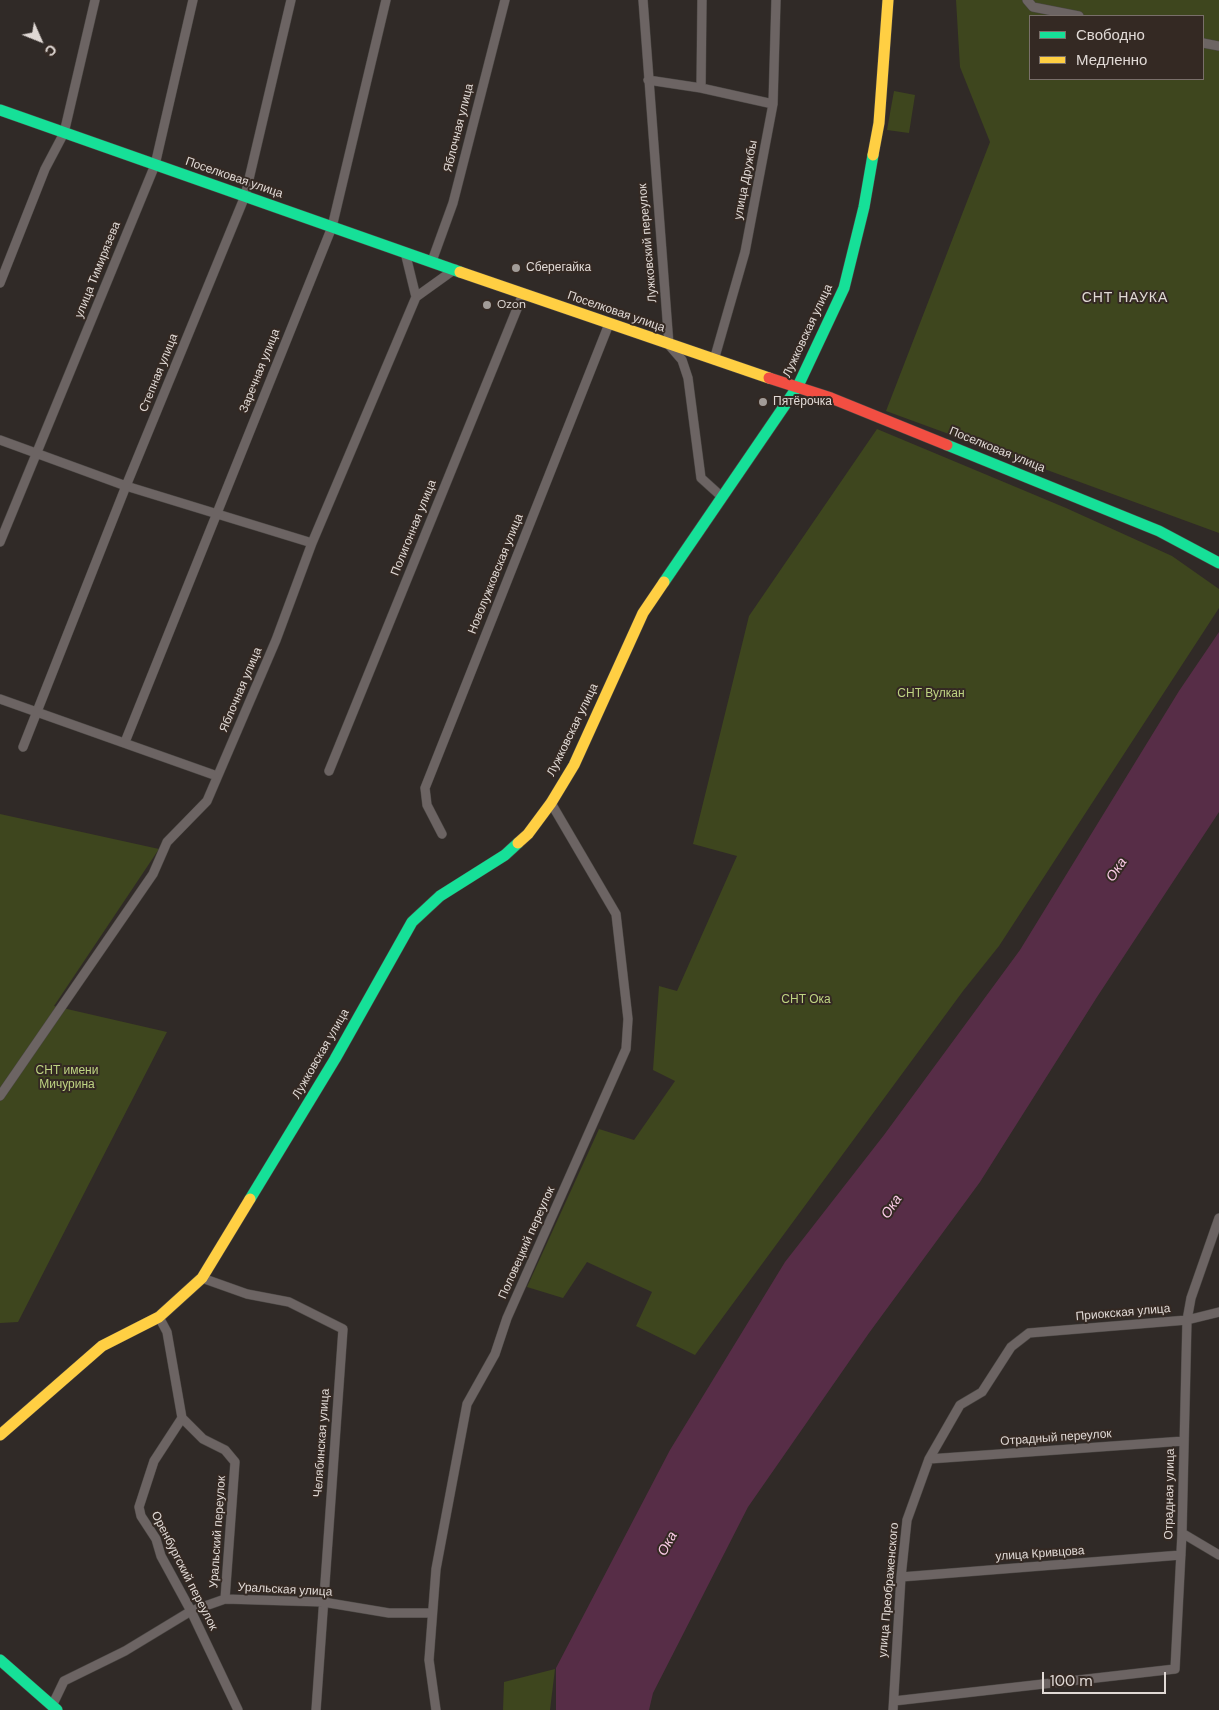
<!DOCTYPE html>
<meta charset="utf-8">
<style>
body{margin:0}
#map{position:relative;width:1219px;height:1710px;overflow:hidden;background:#302a27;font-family:"DM Sans",sans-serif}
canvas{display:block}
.legend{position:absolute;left:1029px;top:15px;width:175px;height:65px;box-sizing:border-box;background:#342923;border:1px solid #796f6a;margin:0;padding:6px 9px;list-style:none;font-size:15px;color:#e0d9d5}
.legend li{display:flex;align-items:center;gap:10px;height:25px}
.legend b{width:25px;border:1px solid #796f6a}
.north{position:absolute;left:15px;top:15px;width:50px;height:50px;-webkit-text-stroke:4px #342923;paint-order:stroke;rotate:134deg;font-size:14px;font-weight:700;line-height:20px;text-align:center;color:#e0d9d5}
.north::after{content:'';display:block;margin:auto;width:18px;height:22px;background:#e0d9d5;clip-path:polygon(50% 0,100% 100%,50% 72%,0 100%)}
.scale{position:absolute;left:1042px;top:1672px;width:124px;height:22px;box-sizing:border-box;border:2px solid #e0d9d5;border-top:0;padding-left:6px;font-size:15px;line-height:18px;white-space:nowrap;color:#e0d9d5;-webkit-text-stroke:4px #342923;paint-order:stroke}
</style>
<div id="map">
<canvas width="1219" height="1710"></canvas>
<ul class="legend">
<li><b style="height:6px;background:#16e098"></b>Свободно</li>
<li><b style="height:6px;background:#ffcf43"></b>Медленно</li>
</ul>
<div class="north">С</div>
<div class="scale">100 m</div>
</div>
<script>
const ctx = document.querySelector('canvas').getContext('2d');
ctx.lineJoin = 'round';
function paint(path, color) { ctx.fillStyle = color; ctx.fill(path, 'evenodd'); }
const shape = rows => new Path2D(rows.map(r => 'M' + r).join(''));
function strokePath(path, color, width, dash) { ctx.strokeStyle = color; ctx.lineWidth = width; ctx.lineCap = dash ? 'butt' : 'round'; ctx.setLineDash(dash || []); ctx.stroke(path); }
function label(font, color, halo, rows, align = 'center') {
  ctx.font = font + ' "DM Sans",sans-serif'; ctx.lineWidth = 4; ctx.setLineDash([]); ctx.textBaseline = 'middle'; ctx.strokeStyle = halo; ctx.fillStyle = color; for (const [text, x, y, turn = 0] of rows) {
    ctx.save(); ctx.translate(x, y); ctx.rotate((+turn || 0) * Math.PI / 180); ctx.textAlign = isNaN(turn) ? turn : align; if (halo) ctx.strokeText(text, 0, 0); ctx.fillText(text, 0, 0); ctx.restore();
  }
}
paint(shape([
 [956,0,1219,0,1219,533,886,411,990,142,960,67],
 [1030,16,1203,16,1203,79,1030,79],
 [894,91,915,95,909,133,887,130],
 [877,429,1066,508,1172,556,1219,589,1219,608,999,946,963,991,695,1355,636,1326,652,1292,587,1262,563,1298,527,1287,599,1129,634,1140,675,1081,653,1070,659,986,677,991,737,856,693,844,749,616],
 [0,814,159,849,54,1006,167,1032,18,1322,0,1323],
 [555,1669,550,1710,503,1710,504,1682]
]), '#3e461e');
paint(shape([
 [1219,632,1219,812,1097,997,980,1182,869,1333,748,1507,653,1693,649,1710,556,1710,556,1668,670,1450,785,1262,884,1135,1020,950,1179,691]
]), '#572d47');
const street = shape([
 [643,0,669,345,682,360,688,378,701,478,722,497],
 [1027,0,1033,7,1079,16],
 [1203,43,1219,46],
 [648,80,701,88,773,104],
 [701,88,702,0],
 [405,252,416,297],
 [432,261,453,203,505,0],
 [0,283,45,169,64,133,95,0],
 [714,360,745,252,773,104,776,0],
 [0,440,126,486,312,543],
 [0,542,155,165,193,0],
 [0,699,217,776],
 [125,742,332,227,386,0],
 [23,747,126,486,245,196,291,0],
 [329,771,523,294],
 [442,834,427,805,425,788,609,324],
 [0,1096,153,874,167,842,207,801,276,640,312,543,416,297,455,269],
 [202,1278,247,1294,289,1302,343,1329,316,1710],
 [159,1317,167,1332,182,1418,203,1439,225,1450,235,1462,225,1599],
 [182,1418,154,1461,139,1507,141,1516,156,1539,161,1556,191,1611,238,1710],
 [929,1459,1184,1441],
 [1182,1533,1219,1555],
 [901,1577,1181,1555],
 [894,1701,1175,1669,1182,1533,1187,1320,1191,1298,1219,1218],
 [52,1706,64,1681,125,1651,191,1611,225,1599,323,1602,389,1613,432,1613],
 [436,1710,429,1660,436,1569,467,1404,495,1354,507,1318,626,1049,628,1019,616,914,551,803],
 [893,1710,901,1577,907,1520,929,1459,960,1405,982,1392,1011,1347,1029,1333,1187,1320,1219,1312]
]);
const fast = shape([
 [0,110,460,272],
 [947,445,1159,531,1219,563],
 [664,582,798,386,844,288,864,207,873,155],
 [250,1199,335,1059,412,922,440,896,505,855,518,843],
 [0,1660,57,1710]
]);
const slow = shape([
 [873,155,879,123,888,0],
 [460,272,769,378],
 [518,843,528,834,551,803,574,765,643,613,664,582],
 [0,1435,102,1346,159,1317,202,1278,250,1199]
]);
const jam = shape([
 [769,378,831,398,947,445]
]);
strokePath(street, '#4b4744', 10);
strokePath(fast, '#4b4744', 12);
strokePath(slow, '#4b4744', 12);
strokePath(jam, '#4b4744', 12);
strokePath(street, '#6c6463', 9);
strokePath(fast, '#16e098', 11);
strokePath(slow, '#ffcf43', 11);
strokePath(jam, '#f24e42', 11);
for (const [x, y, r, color] of [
 [516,268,5,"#a29c98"],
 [487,305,5,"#a29c98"],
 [763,402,5,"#a29c98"]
]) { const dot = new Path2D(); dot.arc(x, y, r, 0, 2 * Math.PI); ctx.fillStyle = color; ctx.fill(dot); strokePath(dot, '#342923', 2); }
label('12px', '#e0d9d5', '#342923', [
 ["Яблочная улица",459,128,-76],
 ["Поселковая улица",234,178,19],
 ["улица Дружбы",746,180,-79],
 ["Лужковский переулок",648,243,-95],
 ["улица Тимирязева",98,270,-68],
 ["Поселковая улица",616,312,19],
 ["Лужковская улица",808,331,-65],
 ["Заречная улица",260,371,-68],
 ["Степная улица",159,373,-68],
 ["Поселковая улица",997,450,22],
 ["Полигонная улица",414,528,-68],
 ["Новолужковская улица",496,574,-68],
 ["Яблочная улица",241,690,-67],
 ["Лужковская улица",573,730,-64],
 ["Лужковская улица",321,1054,-60],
 ["Половецкий переулок",527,1243,-66],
 ["Приокская улица",1123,1313,-5],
 ["Отрадный переулок",1056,1438,-4],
 ["Челябинская улица",322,1443,-86],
 ["Отрадная улица",1170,1494,-89],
 ["Уральский переулок",218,1532,-86],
 ["улица Кривцова",1040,1554,-4],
 ["Оренбургский переулок",184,1571,63],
 ["Уральская улица",285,1590,3],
 ["улица Преображенского",889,1590,-85]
]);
label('12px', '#e0d9d5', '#342923', [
 ["Сберегайка",526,268],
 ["Ozon",497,305],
 ["Пятёрочка",773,402]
], 'left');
label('12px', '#bed382', '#342923', [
 ["СНТ Вулкан",931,694],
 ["СНТ Ока",806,1000],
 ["СНТ имени",67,1071],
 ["Мичурина",67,1085]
]);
ctx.letterSpacing = '1px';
label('14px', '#e0d9d5', '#342923', [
 ["СНТ НАУКА",1125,298]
]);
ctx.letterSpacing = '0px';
label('italic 14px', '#fccce7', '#342923', [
 ["Ока",1117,870,-56],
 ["Ока",892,1207,-56],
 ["Ока",668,1544,-61]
]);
</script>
